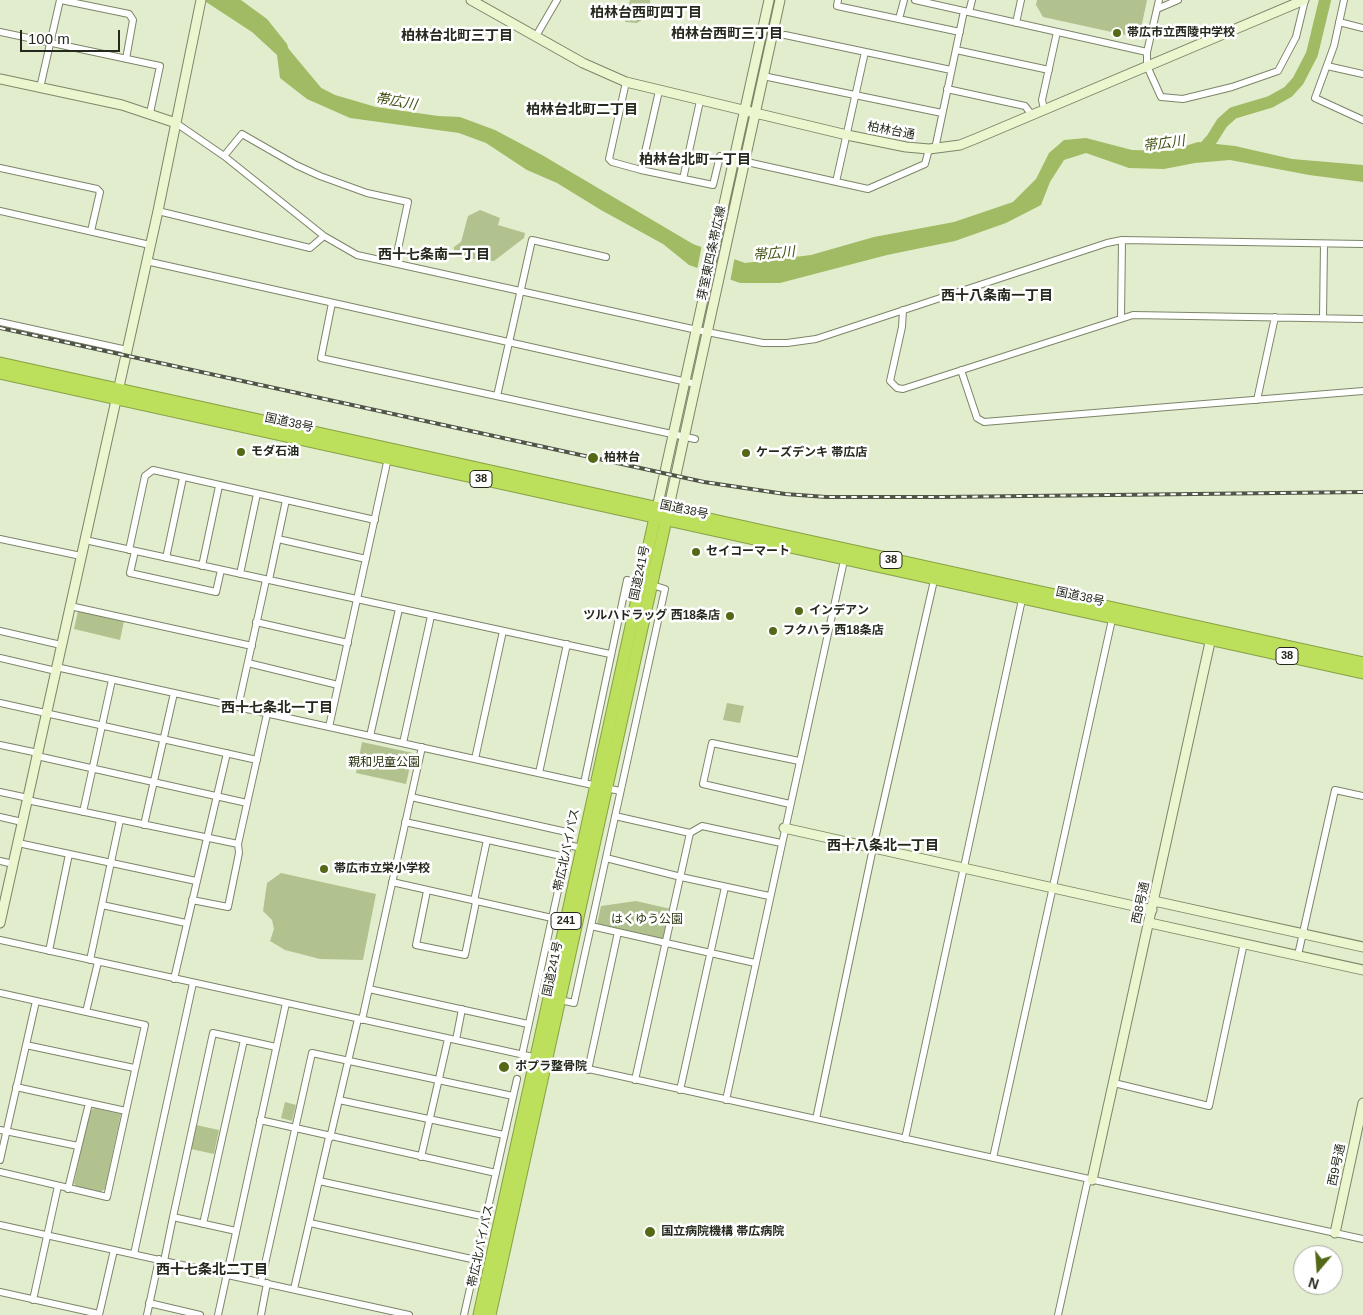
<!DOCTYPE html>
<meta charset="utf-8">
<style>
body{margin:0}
#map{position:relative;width:1363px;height:1315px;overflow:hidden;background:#e2edce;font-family:Arial,sans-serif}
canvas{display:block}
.north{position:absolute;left:1293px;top:1245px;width:50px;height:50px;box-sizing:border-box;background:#fff;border:1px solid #a8a9a5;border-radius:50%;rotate:198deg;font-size:14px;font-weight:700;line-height:20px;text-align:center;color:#25291d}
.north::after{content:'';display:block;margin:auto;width:18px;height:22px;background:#546815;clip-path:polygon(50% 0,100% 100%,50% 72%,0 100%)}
.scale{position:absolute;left:20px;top:30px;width:100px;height:22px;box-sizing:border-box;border:2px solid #25291d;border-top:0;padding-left:6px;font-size:15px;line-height:18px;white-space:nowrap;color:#25291d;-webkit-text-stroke:4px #fff;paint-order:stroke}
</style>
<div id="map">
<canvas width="1363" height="1315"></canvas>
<div class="north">N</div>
<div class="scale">100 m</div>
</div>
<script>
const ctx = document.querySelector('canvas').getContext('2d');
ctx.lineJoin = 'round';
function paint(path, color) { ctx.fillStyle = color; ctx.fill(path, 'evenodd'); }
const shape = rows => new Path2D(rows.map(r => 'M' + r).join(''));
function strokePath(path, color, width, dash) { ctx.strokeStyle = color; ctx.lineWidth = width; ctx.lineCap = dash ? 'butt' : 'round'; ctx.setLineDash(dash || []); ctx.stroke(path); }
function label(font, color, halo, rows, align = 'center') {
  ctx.font = font + ' Arial,"Noto Sans JP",sans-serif'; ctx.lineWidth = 5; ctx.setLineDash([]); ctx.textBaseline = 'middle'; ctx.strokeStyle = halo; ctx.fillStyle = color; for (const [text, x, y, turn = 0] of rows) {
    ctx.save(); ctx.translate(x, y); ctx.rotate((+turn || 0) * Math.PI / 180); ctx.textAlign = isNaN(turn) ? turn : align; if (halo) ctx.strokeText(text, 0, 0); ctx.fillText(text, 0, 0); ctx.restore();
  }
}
paint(shape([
 [630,0,650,0,651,10,645,18,637,23,625,22],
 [1037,0,1147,0,1139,38,1043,17,1036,5],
 [480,210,500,218,498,225,525,233,524,238,494,261,454,257,454,247,461,242,468,216],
 [78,611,124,621,120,640,74,629],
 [727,703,744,706,740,723,723,720],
 [362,742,413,753,406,784,356,773],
 [281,873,376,894,363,960,320,959,285,950,270,941,274,929,272,920,263,911,267,883],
 [636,901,671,909,663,939,597,924,601,906],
 [285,1102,296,1105,292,1121,281,1118],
 [94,1108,121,1114,105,1189,99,1193,76,1187,74,1183,90,1111],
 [196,1125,219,1130,214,1154,191,1149]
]), '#b1c28e');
paint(shape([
 [203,0,241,0,267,19,287,44,296,75,335,95,376,107,438,116,460,117,495,130,542,155,693,244,745,263,811,255,874,237,954,222,1013,202,1036,179,1049,153,1064,140,1086,138,1132,150,1169,151,1198,142,1235,146,1292,159,1363,165,1363,182,1309,175,1230,160,1195,163,1164,169,1129,168,1086,153,1064,160,1050,182,1041,205,1006,223,955,241,887,255,780,283,740,283,689,265,663,244,601,210,557,183,527,170,486,143,459,133,350,118,307,99,280,78,277,55,252,32]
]), '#a1ba64');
paint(shape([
 [702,245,735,256,730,282,697,270]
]), '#e2edce');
strokePath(shape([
 [281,49,316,91],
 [1194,153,1203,149,1212,139,1222,123,1233,113,1270,102,1288,92,1298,81,1312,54,1325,0]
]), '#a1ba64', 12);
const street = shape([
 [61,0,129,14,133,20,126,59],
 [838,0,837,6,960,32],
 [915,0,1147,52],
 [1159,0,1147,52,1147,66,1161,97,1183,99,1232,87,1278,71,1296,37,1305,0],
 [1344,0,1334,46,1315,98,1363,120],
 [1157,9,1178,0],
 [969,12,972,0],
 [899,19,904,0],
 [1339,22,1363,28],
 [1016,23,1021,0],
 [0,32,160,66,150,113],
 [785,35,951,70],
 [536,36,557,0],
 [956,50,1049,70],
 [1327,66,1363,74],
 [763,76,942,113],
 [626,82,609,159,612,162,641,170,713,185,720,156,868,189,925,164,929,149],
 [40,88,60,0],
 [947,89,1025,106,1032,115],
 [1044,109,1042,100,1057,32],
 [176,123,224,156,242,134,296,165,320,176,367,193,408,202,395,263],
 [935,149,964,11],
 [224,156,324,236],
 [0,168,97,189,100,192,91,231],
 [641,170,659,91],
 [683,179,700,101],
 [836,182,865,52],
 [0,211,150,245],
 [158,211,310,248,324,236,357,255,697,330,763,343,787,343,816,339,1107,243,1122,240,1363,244],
 [146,261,696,384],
 [332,303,321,358,695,439],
 [903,310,902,327,890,381,897,388,903,389,1133,315,1363,319],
 [1121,317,1122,240],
 [1323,318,1324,244],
 [0,322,127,350],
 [961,370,977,418,984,422,1363,391],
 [497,396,532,240,606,257],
 [1257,400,1275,317],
 [0,539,81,556],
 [278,539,366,559],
 [85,540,610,654],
 [129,550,145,476,153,470,375,520],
 [135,551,130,573,216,592,221,570],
 [166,558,183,478],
 [202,566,219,486],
 [240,574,257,494],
 [269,580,286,500],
 [70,606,252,646],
 [256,622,348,643],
 [0,631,61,645],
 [0,658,56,671],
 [248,663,338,685],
 [56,667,620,791],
 [0,703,257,760],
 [238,707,266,580],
 [329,727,388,458],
 [370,736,399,609],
 [403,743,431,616],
 [0,745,38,753],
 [37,756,247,803],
 [475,759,503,631],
 [539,773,567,644],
 [584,783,627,580,641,583],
 [0,792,28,798],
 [411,797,571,833,568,845],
 [27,800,238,844],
 [790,804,703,784,712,743,799,761],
 [83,812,112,680],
 [615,816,690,833,702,826,781,843],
 [0,817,22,822],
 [405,822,566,857],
 [144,825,174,693],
 [18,843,196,881],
 [606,858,681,877,769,896],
 [0,861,13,864],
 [392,882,552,918],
 [427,891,416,945,465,955,476,902],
 [192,900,228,907,239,853,238,844,267,714],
 [474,901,487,840],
 [102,905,186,923],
 [591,926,755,963],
 [0,940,1363,1239],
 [49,951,69,854],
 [1298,955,1335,790,1363,796],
 [90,960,120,820],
 [174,979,227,753],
 [369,989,528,1024],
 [0,993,145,1025,107,1197,0,1172],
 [560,1000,574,1003,591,926,665,589,652,585],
 [86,1012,98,962],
 [362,1020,422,747],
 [456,1040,462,1009],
 [26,1045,134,1068],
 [522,1055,568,845,582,848],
 [588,1070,618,932],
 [635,1080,690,833],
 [1114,1083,1209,1106,1244,943],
 [16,1087,126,1111],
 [680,1090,725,887],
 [339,1100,504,1135],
 [726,1100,845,556],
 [816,1119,873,848,935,576],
 [260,1120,496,1173],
 [0,1130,78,1146],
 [330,1138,358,1019],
 [905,1139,1023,595],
 [421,1157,448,1039],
 [993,1158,1113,615],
 [0,1160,36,1001],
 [319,1181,486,1217],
 [68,1189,89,1103],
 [173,1217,213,1033,276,1047],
 [310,1223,476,1260],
 [203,1224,244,1040],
 [0,1225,409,1315],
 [134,1254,193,983],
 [164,1261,173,1217,236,1231],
 [261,1282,312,1053,513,1096],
 [294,1289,329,1137],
 [0,1292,99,1314],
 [33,1300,58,1186],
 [149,1303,200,1315],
 [99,1315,114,1250],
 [147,1315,159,1259],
 [218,1315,286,1003],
 [261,1315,267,1283],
 [464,1315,517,1079],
 [1058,1315,1088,1179]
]);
const secondary = shape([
 [471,0,583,63,626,82,847,135,906,147,929,149,960,145,975,139,1304,0],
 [0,79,122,105,176,123],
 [657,508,769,0],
 [668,511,780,0],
 [784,828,1152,910],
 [1154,901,1363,947],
 [0,923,158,211,201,0],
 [1150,923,1363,970],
 [1092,1180,1212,633],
 [1335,1233,1363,1103]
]);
const highway = shape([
 [0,363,1363,663],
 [0,373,1363,673],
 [479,1315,656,513],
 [490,1315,667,515]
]);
strokePath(street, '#7c8569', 8);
strokePath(secondary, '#7c8569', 11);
strokePath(highway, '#87a045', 13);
strokePath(street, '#fff', 6);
strokePath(secondary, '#ebf6ce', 9);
strokePath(highway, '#bce05b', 11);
const rail = shape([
 [0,328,704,482,785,494,826,497,942,497,1363,492]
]);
strokePath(rail, '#505646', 4);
strokePath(rail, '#fff', 2, [5.5]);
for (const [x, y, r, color] of [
 [1117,33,5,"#546815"],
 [241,452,5,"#546815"],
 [746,453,5,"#546815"],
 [593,458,6,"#546815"],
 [696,552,5,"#546815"],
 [799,611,5,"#546815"],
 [730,616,5,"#546815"],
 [773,631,5,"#546815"],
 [324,869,5,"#546815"],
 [504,1067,6,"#546815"],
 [650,1232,6,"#546815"]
]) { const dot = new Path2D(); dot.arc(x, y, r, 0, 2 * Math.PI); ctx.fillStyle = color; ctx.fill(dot); strokePath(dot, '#fff', 2); }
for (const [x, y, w] of [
 [481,479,22],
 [891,560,22],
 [1287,656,22],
 [566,921,30]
]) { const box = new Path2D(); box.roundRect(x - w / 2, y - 8.5, w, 17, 4); ctx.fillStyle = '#fff'; ctx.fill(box); strokePath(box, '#25291d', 1); }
label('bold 11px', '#25291d', null, [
 ["38",481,479],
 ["38",891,560],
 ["38",1287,656],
 ["241",566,921]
]);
label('bold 12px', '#25291d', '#fff', [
 ["帯広市立西陵中学校",1127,33],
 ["モダ石油",251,452],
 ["ケーズデンキ 帯広店",756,453],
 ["柏林台",604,458],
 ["セイコーマート",706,552],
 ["インデアン",809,611],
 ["ツルハドラッグ 西18条店",720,616,"right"],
 ["フクハラ 西18条店",783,631],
 ["帯広市立栄小学校",334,869],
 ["ポプラ整骨院",515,1067],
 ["国立病院機構 帯広病院",661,1232]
], 'left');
label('12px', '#25291d', '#fff', [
 ["柏林台通",891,131,11],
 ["芽室東四条帯広線",712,253,-78],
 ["国道38号",289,423,12],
 ["国道38号",684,510,12],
 ["国道241号",640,573,-78],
 ["国道38号",1080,597,12],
 ["帯広北バイパス",567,850,-78],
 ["西8号通",1141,903,-78],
 ["国道241号",553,969,-78],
 ["西9号通",1337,1165,-78],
 ["帯広北バイパス",481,1246,-78]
]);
label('12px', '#29330e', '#fff', [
 ["親和児童公園",384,763],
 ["はくゆう公園",647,920]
]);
label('bold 14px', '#25291d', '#fff', [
 ["柏林台西町四丁目",646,13],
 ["柏林台西町三丁目",727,34],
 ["柏林台北町三丁目",457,36],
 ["柏林台北町二丁目",582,110],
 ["柏林台北町一丁目",695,160],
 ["西十七条南一丁目",434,255],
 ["西十八条南一丁目",997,296],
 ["西十七条北一丁目",277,708],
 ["西十八条北一丁目",883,846],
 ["西十七条北二丁目",212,1270]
]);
label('italic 14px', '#435213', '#fff', [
 ["帯広川",396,102,10],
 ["帯広川",1164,144,-8],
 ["帯広川",774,254,-5]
]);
</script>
